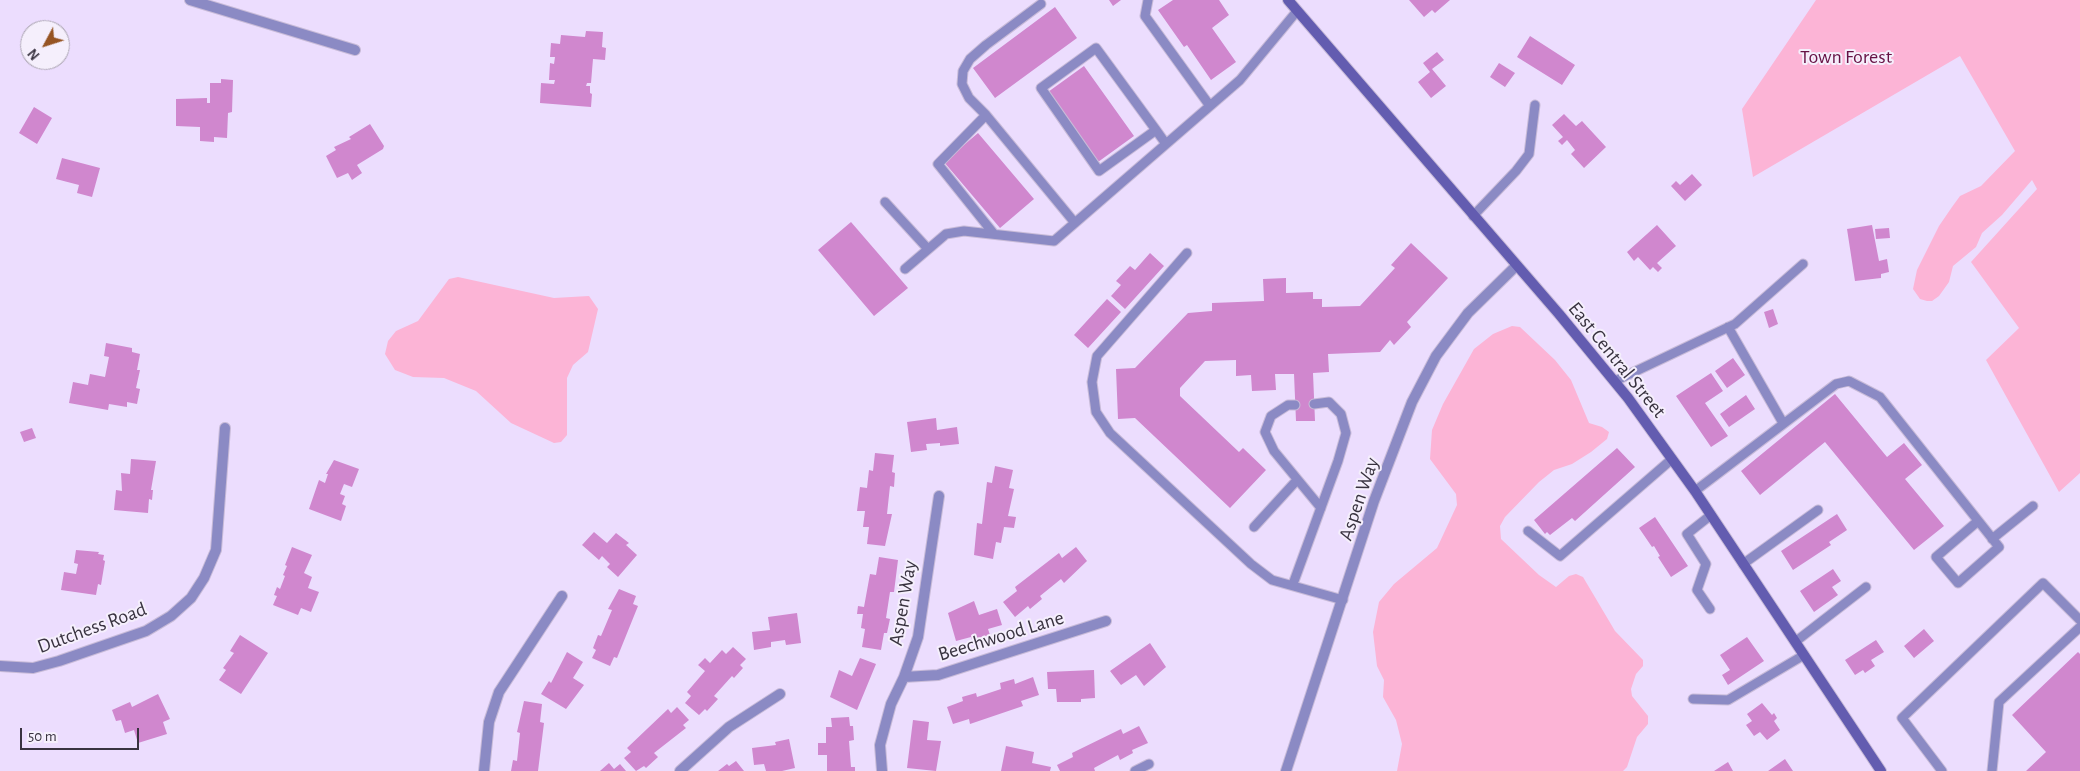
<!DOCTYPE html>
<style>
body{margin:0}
#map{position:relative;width:2080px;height:771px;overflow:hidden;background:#ecddfe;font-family:"Alegreya Sans",sans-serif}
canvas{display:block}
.north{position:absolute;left:20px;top:20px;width:50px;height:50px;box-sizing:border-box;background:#f5effc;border:1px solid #aaa4b1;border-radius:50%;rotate:230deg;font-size:14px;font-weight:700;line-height:20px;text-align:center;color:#393340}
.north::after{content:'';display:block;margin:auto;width:18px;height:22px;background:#965423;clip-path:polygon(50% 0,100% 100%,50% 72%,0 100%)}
.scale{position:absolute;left:20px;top:728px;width:119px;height:22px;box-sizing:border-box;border:2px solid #393340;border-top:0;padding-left:6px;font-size:15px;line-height:18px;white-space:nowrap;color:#393340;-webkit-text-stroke:4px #f5effc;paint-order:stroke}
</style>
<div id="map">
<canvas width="2080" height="771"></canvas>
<div class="north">N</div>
<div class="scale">50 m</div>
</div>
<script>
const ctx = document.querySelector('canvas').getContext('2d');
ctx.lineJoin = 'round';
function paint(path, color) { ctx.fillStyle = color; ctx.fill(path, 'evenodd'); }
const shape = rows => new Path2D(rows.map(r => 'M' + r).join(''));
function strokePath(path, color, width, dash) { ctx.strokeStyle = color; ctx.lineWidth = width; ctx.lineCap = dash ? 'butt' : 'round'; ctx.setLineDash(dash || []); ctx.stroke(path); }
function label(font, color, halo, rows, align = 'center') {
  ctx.font = font + ' "Alegreya Sans",sans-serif'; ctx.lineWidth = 4; ctx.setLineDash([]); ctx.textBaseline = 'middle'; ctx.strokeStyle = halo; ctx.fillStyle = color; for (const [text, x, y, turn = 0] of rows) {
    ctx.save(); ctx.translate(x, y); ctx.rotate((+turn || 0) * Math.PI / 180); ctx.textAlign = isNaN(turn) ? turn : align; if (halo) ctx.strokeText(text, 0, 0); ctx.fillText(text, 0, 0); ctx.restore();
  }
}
paint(shape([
 [1816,0,2080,0,2080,473,2059,492,1986,360,2019,328,1971,262,2037,189,2032,180,2002,215,1982,233,1976,247,1953,266,1949,282,1939,296,1932,301,1927,301,1920,299,1913,289,1917,270,1939,226,1952,207,1960,196,1981,186,2015,151,1960,56,1753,177,1742,109],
 [458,277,554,298,589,296,598,309,588,352,573,365,567,378,567,435,561,442,554,443,511,423,476,391,444,378,413,377,395,370,385,354,388,341,396,331,418,321,449,279],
 [1512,326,1520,327,1555,360,1571,380,1589,423,1602,427,1609,432,1607,439,1591,452,1572,464,1554,470,1539,482,1505,517,1500,526,1501,539,1539,575,1556,587,1569,576,1576,574,1583,577,1615,631,1643,660,1643,666,1636,674,1631,689,1632,696,1648,716,1648,724,1637,737,1627,767,1623,771,1397,771,1402,744,1396,720,1383,697,1384,680,1377,666,1373,632,1379,602,1394,584,1437,548,1457,505,1456,494,1430,459,1432,430,1443,404,1474,349,1493,334]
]), '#fcb4d6');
paint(shape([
 [1109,0,1121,0,1113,6],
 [1173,0,1219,0,1229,15,1212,28,1236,62,1211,80,1187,45,1184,47,1158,10],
 [1409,0,1450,0,1435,13,1432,10,1424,17],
 [1055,7,1077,38,995,98,973,68],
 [586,31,603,32,602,47,606,48,605,60,593,59,591,83,587,83,586,86,590,86,590,93,592,94,591,107,540,103,541,83,554,84,555,80,549,80,550,63,554,64,555,57,550,57,551,43,560,44,561,35,585,37],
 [1530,36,1575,65,1562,85,1517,57],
 [1437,52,1444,60,1432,69,1446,86,1431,98,1418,82,1430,72,1423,63],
 [1499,63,1515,73,1505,87,1490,77],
 [1084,66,1134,136,1098,162,1048,92],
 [221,79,233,80,232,112,228,113,227,138,214,137,214,142,200,141,200,127,176,126,176,99,207,98,207,103,210,103,210,83,221,83],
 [34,107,52,118,37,144,19,133],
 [1564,114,1576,126,1582,121,1606,147,1584,168,1571,154,1575,150,1567,140,1562,145,1558,141,1563,137,1552,125],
 [370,124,384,146,383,149,357,165,362,173,352,180,348,173,337,178,326,156,336,150,334,147,351,139,349,137],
 [978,133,1034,199,1000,228,944,162],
 [62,158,100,168,92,197,77,193,79,185,56,179],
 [1692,174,1702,185,1685,201,1671,186,1676,181,1680,185],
 [851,222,908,288,874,316,818,250],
 [1657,225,1676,246,1657,263,1662,268,1658,272,1653,267,1650,270,1638,257,1634,261,1627,252],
 [1872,225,1879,261,1887,259,1889,272,1881,274,1881,278,1855,281,1847,229],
 [1889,228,1890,238,1876,239,1875,229],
 [1411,243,1448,278,1407,322,1411,327,1394,345,1390,340,1380,352,1328,354,1329,372,1313,373,1315,421,1296,421,1294,374,1275,374,1276,390,1252,391,1251,375,1236,376,1236,360,1205,361,1180,388,1180,396,1239,452,1243,448,1266,470,1230,508,1135,418,1118,419,1116,369,1135,368,1188,313,1212,311,1212,303,1264,301,1263,279,1286,278,1286,293,1313,292,1313,299,1322,299,1322,307,1360,306,1395,268,1391,265],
 [1150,253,1164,266,1125,309,1111,296,1121,285,1116,281,1130,266,1135,270],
 [1107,299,1121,312,1088,348,1074,335],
 [1773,309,1778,324,1769,328,1764,312],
 [106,343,132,348,132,352,140,354,137,370,140,370,136,388,140,389,137,404,127,402,127,407,109,404,108,410,69,403,73,382,88,385,90,374,105,377,109,357,104,356],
 [1733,358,1745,375,1727,388,1715,371],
 [1711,373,1723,391,1705,403,1728,436,1711,447,1676,396],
 [1835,394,1887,457,1904,443,1922,465,1905,479,1944,526,1914,550,1825,442,1760,495,1741,471],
 [1746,395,1755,409,1729,427,1720,414],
 [936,418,937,430,957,427,959,444,940,446,940,443,926,444,927,450,911,452,907,422],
 [32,428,36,438,24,442,20,432],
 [1617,448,1635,467,1575,521,1572,518,1550,535,1547,532,1545,534,1534,520],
 [875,453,894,455,892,472,895,473,894,487,890,486,887,514,892,514,885,546,867,544,869,527,863,527,865,511,857,511,860,487,867,488,869,470,873,471],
 [131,459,156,461,151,490,153,490,152,500,149,499,148,513,114,510,116,490,122,491,121,473,130,474],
 [334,460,359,469,352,487,344,484,340,494,345,496,342,504,346,506,341,521,309,509,319,480,325,483,328,474,326,474],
 [995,466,1013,470,1009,488,1014,489,1008,516,1016,517,1014,528,1004,527,1001,543,996,542,993,559,974,555,977,523,982,524,987,482,992,483],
 [1837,514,1847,530,1829,542,1831,545,1793,570,1781,551],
 [1655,517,1688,566,1671,577,1658,557,1660,556,1654,546,1652,547,1639,528],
 [594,532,607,543,616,533,629,543,626,545,637,555,618,577,607,567,610,564,602,556,599,560,582,545],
 [292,547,312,555,304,573,312,577,308,588,319,592,311,612,301,608,298,615,273,605,277,596,274,595,277,587,280,589,285,576,283,575,287,566,285,565],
 [1076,547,1087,561,1064,583,1061,579,1040,596,1042,599,1030,609,1028,606,1015,617,1003,602,1017,591,1015,587,1059,553,1062,558],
 [76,550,99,552,98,554,104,555,103,560,105,561,101,585,98,584,96,595,61,590,64,572,76,574,78,564,74,563],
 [879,557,898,560,894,592,890,592,886,618,890,619,887,633,884,633,881,650,862,647,865,629,861,628,863,614,857,614,858,606,864,607,870,574,876,575],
 [1833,569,1841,581,1832,587,1838,595,1814,612,1800,591],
 [619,589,636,596,633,604,638,606,617,658,614,657,610,666,592,658,596,650,593,648,598,635,601,636,612,610,608,609],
 [974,601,979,615,997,609,1002,625,988,629,990,635,972,640,971,637,956,641,948,613],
 [797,613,801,643,786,645,785,640,771,642,771,647,754,650,752,632,770,630,768,617],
 [1924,629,1934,641,1914,658,1904,646],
 [240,635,268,653,241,694,219,680,226,670,223,668,234,653,230,651],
 [1747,637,1764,661,1728,685,1722,675,1730,670,1720,655],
 [1876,640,1884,652,1871,660,1875,666,1865,673,1863,670,1855,675,1845,660],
 [1150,643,1166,667,1144,686,1136,675,1121,685,1110,671],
 [733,647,746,659,740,665,743,668,734,678,732,676,714,696,718,699,707,711,705,709,699,715,685,703,691,696,687,692,705,671,698,665,705,658,710,663,722,650,726,654],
 [567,652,583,662,573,678,584,685,566,709,541,694,549,681,551,683],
 [2078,652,2080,654,2080,771,2026,771,2046,752,2012,715],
 [860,658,876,664,857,710,830,697,839,670,852,676],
 [1094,670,1095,698,1081,699,1081,702,1057,702,1056,689,1048,689,1047,672],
 [1033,677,1039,695,1021,701,1023,706,970,724,969,719,953,724,947,707,963,701,962,697,976,693,977,697,1001,689,1000,683,1014,679,1015,684],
 [158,694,170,719,163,722,167,734,138,743,134,730,125,733,121,720,116,721,112,710,130,702,132,707],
 [524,701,542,704,540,722,544,723,538,771,511,771,513,760,517,761,520,733,517,732],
 [1762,703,1772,715,1774,713,1777,718,1774,721,1780,730,1767,740,1760,732,1754,736,1746,725,1752,721,1747,714],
 [677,707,689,720,683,725,686,728,654,753,658,757,646,768,644,766,636,771,624,758,631,752,627,748,668,709,671,713],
 [849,717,850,726,853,726,854,740,849,741,851,767,855,767,855,771,827,771,827,755,818,755,818,743,826,743,826,727,832,727,831,718],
 [913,720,929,722,927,740,941,741,936,771,907,768],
 [1139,726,1148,743,1132,750,1133,753,1120,760,1118,755,1094,768,1095,771,1060,771,1057,765,1073,757,1072,753,1121,729,1123,734],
 [789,739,795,768,782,771,766,771,764,764,754,765,752,748,776,745,775,742],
 [1006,746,1034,752,1032,763,1051,767,1050,771,1001,771],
 [1785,759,1793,771,1768,771],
 [736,761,744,771,718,771,727,764,729,766],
 [1728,762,1733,771,1714,771],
 [609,763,614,769,620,764,626,771,600,771]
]), '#d087ce');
const lane = shape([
 [1148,0,1145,16,1210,106],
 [986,115,969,98,962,84,963,71,970,59,986,45,1041,4],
 [1156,130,1099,171,1041,88,1096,48,1156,130,1166,144],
 [885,202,928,249],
 [1473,216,1516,171,1529,154,1535,105],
 [994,234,938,164,986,115,1075,223],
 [1187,253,1097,356,1092,382,1096,412,1110,433,1251,564,1272,580,1343,600],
 [905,269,946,234,964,231,1054,241,1240,80,1297,11],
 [1728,327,1783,423],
 [1615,381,1735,324,1803,264],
 [1295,405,1288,405,1271,416,1265,432,1274,451,1321,508],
 [1695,491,1836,384,1849,381,1880,397,1999,547,1958,583,1936,557,1978,521],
 [1254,527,1297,480],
 [1528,531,1560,556,1672,459],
 [1992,539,2033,506],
 [1743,564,1818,510],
 [1293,584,1338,461,1346,433,1341,414,1329,402,1314,404],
 [1710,609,1697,590,1706,564,1687,534,1711,515],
 [1795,642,1866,587],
 [1693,699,1728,700,1804,655],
 [1135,771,1149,764],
 [1942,771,1902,718,2043,583,2080,620],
 [1992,771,1999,702,2080,627]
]);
const street = shape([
 [190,0,355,50],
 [0,666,33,668,59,661,146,631,171,616,191,598,204,578,216,550,225,428],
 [904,677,938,675,1106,621],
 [484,771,489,722,499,692,562,596],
 [680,771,729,727,780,694],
 [882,771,880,745,891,704,904,677,918,637,939,496],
 [1286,771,1374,501,1412,402,1436,356,1468,313,1516,266]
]);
const secondary = shape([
 [1288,0,1559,314,1628,398,1695,491,1881,771]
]);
strokePath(lane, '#c8bbd8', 11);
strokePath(street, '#c8bbd8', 12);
strokePath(secondary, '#c8bbd8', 12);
strokePath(lane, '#8b8ac4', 9);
strokePath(street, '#8b8ac4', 10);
strokePath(secondary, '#635cb0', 10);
label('20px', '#671245', '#f5effc', [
 ["Town Forest",1846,57]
]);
label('20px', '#393340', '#f5effc', [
 ["East Central Street",1617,360,51],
 ["Aspen Way",1359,499,-71],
 ["Aspen Way",903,603,-80],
 ["Dutchess Road",92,628,-20],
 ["Beechwood Lane",1001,636,-17]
]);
</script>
